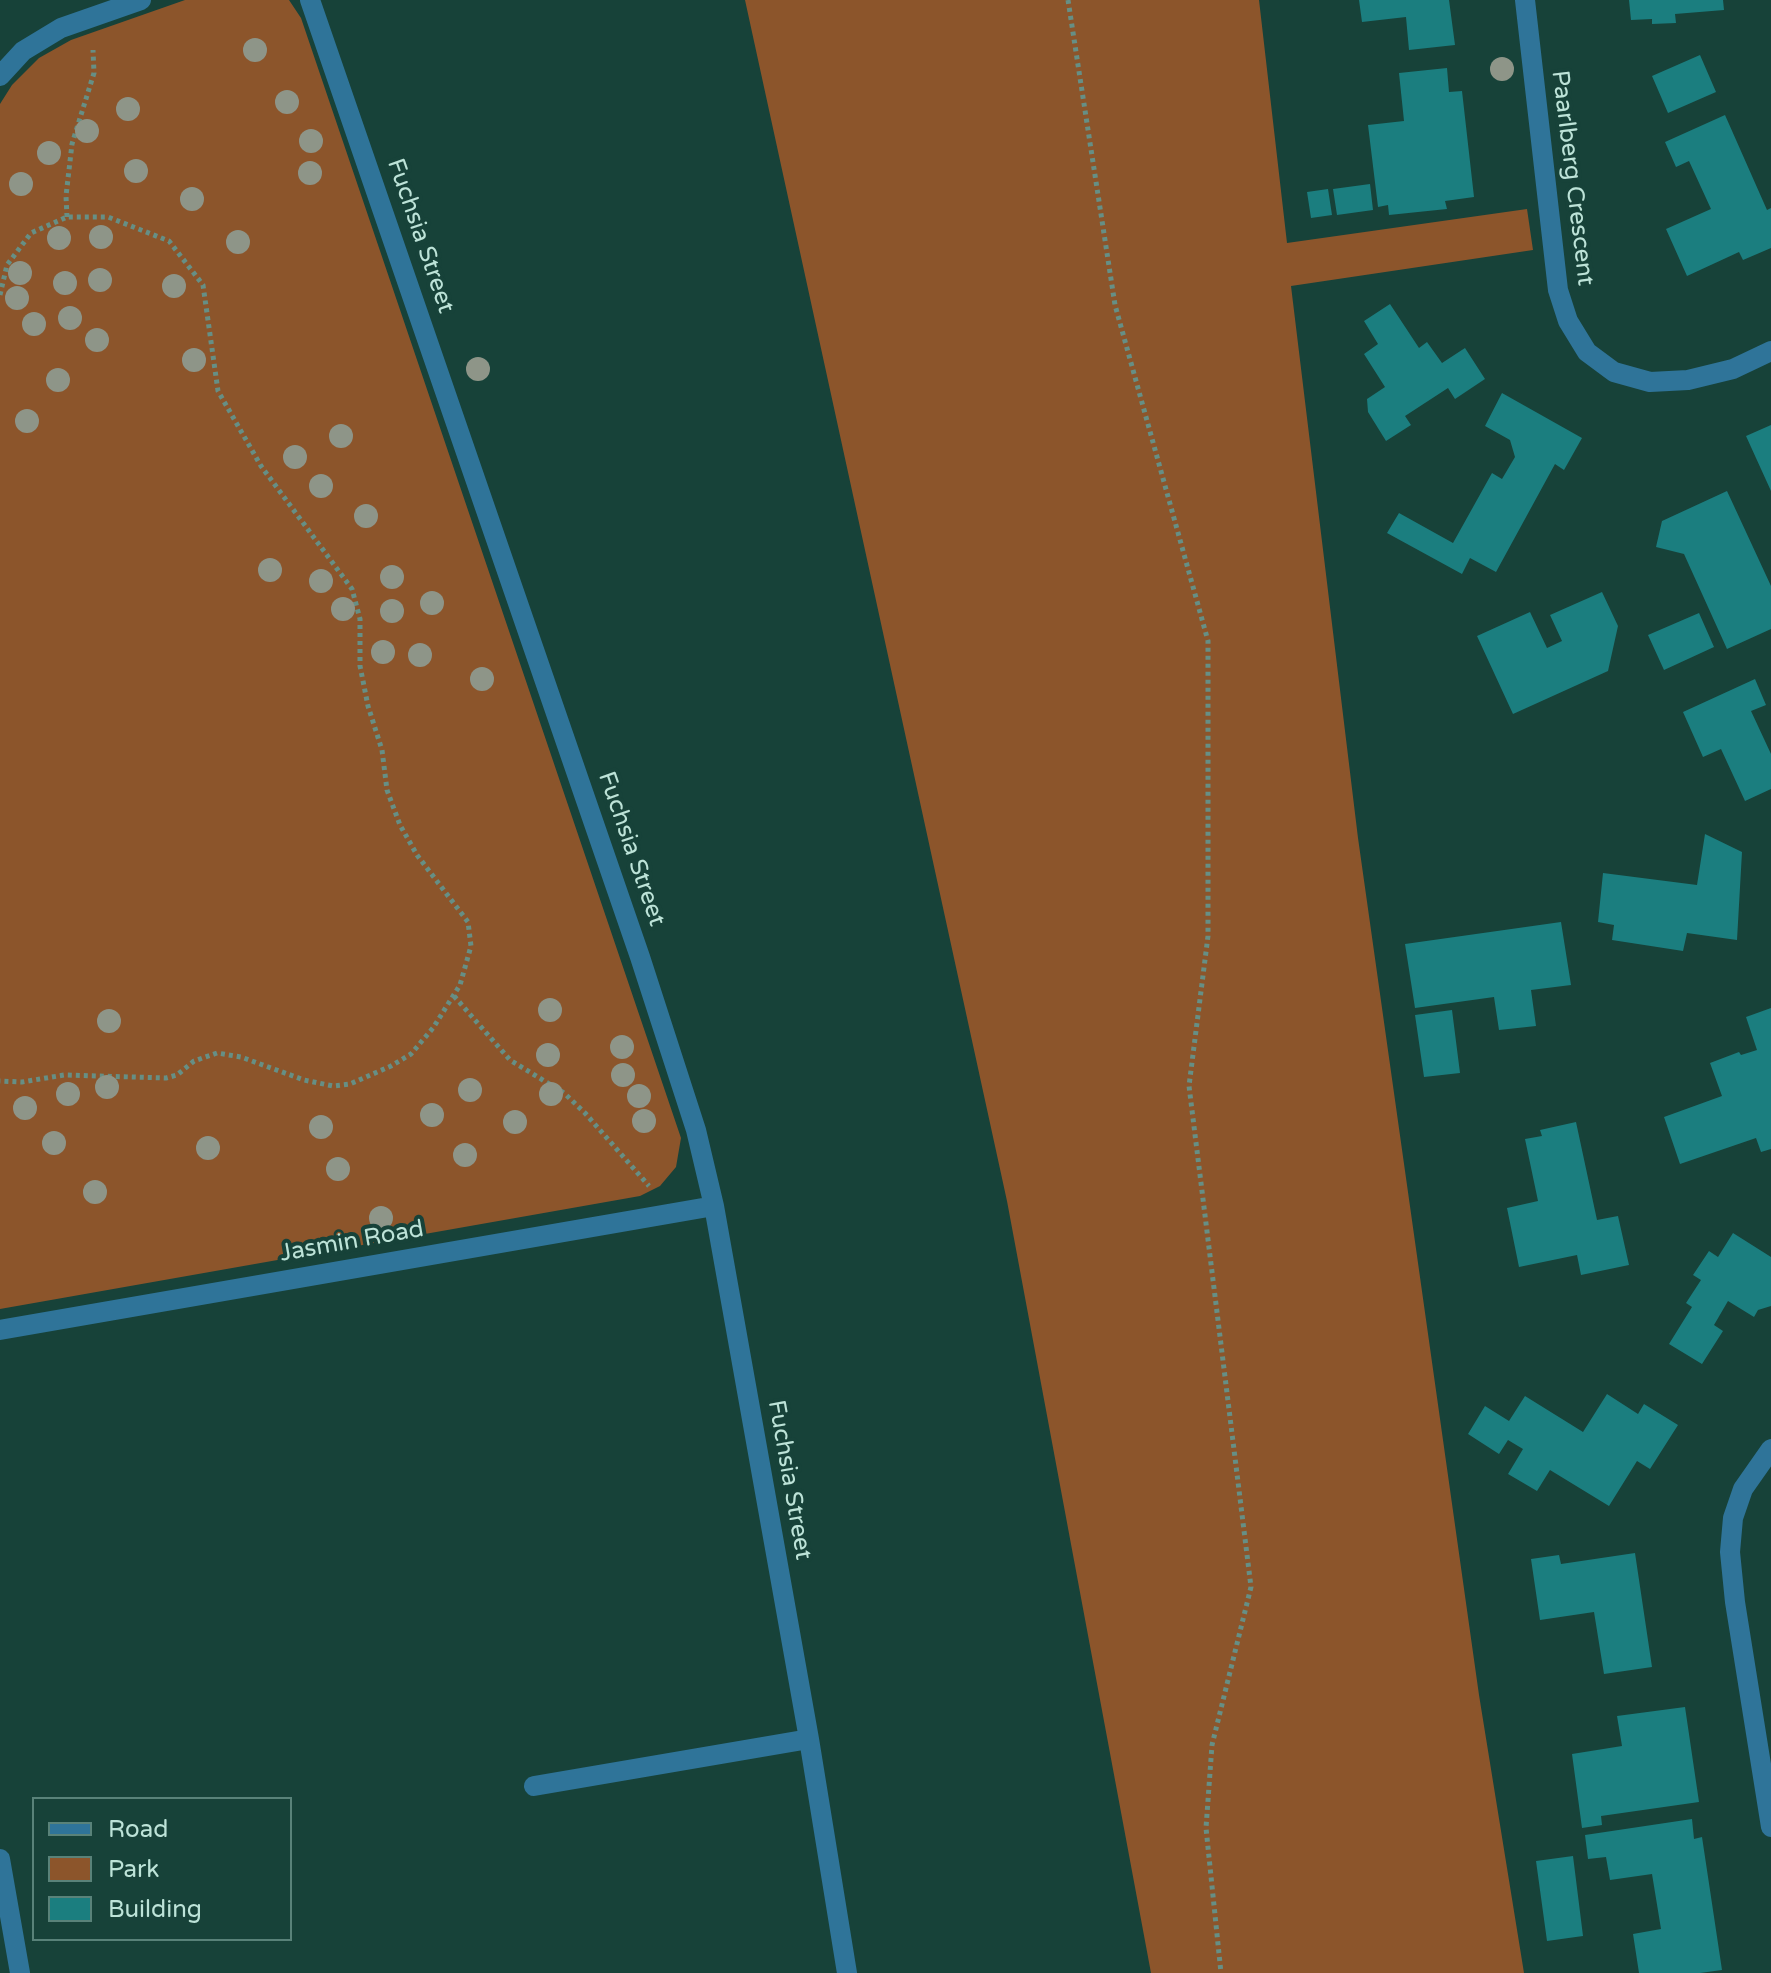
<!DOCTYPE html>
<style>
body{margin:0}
#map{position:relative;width:1771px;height:1973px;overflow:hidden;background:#174239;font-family:"Varela Round",sans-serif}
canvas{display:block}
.legend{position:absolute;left:32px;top:1797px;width:260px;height:144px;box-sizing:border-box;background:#174239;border:2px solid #598279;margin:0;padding:10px 14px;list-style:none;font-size:24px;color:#bde3d8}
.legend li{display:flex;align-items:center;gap:16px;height:40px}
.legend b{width:40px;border:2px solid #598279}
</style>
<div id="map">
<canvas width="1771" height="1973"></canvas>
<ul class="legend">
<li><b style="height:10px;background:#2f7499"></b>Road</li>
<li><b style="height:22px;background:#8c552b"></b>Park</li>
<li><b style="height:22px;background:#1b7e7f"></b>Building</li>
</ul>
</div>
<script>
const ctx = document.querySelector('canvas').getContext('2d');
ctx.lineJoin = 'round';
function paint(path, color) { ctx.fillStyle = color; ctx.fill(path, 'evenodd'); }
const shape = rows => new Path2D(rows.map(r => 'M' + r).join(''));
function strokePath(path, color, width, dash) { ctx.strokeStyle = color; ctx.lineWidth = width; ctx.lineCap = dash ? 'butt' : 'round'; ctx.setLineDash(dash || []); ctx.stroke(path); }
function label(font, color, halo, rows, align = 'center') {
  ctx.font = font + ' "Varela Round",sans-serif'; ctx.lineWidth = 8; ctx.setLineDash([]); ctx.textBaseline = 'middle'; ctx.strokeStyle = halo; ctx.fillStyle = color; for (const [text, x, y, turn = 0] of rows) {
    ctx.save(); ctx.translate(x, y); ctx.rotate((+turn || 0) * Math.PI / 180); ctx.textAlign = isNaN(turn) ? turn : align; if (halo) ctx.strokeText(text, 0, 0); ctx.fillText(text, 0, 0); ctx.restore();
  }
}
paint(shape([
 [185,0,289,0,301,18,681,1138,676,1167,660,1186,640,1196,0,1309,0,104,12,85,39,58,71,40],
 [745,0,1259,0,1287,243,1527,209,1533,250,1291,286,1358,838,1479,1695,1524,1973,1151,1973,1007,1201]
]), '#8c552b');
paint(shape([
 [1359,0,1449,0,1455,45,1409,50,1406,17,1362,22],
 [1629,0,1723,0,1724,10,1675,14,1676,23,1652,24,1652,19,1631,20],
 [1700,55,1716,92,1668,113,1652,76],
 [1447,68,1449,92,1462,91,1474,197,1445,201,1447,209,1389,215,1388,205,1378,207,1368,125,1404,121,1399,73],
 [1725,115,1767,210,1771,208,1771,248,1743,260,1739,252,1687,276,1666,229,1711,209,1689,161,1676,167,1665,142],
 [1370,184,1373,210,1337,215,1333,189],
 [1328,189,1332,215,1311,218,1307,192],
 [1390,304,1419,348,1427,342,1442,363,1465,348,1485,379,1455,399,1448,388,1405,416,1411,425,1386,441,1368,412,1367,399,1385,387,1364,354,1378,344,1364,321],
 [1502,393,1582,438,1564,470,1555,464,1496,572,1470,558,1462,574,1387,533,1399,513,1453,543,1492,473,1502,479,1515,457,1510,440,1485,426],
 [1771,425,1771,491,1746,436],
 [1727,491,1771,586,1771,629,1727,649,1684,554,1656,547,1662,521],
 [1602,592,1618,626,1608,671,1513,714,1477,636,1530,612,1547,648,1562,641,1550,615],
 [1699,613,1714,647,1664,670,1648,635],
 [1755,679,1766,705,1751,711,1771,754,1771,789,1745,801,1721,749,1703,757,1683,712],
 [1705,834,1742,852,1737,940,1687,933,1683,951,1612,940,1614,925,1598,922,1603,873,1697,885],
 [1561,922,1571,985,1531,990,1536,1026,1499,1030,1494,997,1415,1008,1405,944],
 [1771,1008,1771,1149,1761,1152,1756,1138,1680,1164,1664,1117,1722,1096,1710,1063,1739,1052,1741,1055,1757,1050,1746,1017],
 [1452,1010,1460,1073,1424,1077,1415,1015],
 [1576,1122,1597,1220,1618,1216,1629,1265,1581,1275,1577,1255,1519,1267,1507,1208,1538,1201,1525,1139,1542,1136,1540,1130],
 [1733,1233,1771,1257,1771,1306,1758,1310,1754,1317,1728,1301,1714,1325,1723,1331,1702,1364,1669,1344,1692,1307,1686,1303,1701,1280,1693,1275,1709,1251,1718,1257],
 [1607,1394,1638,1414,1644,1404,1678,1425,1650,1469,1637,1461,1609,1506,1550,1470,1537,1491,1508,1474,1523,1449,1508,1440,1499,1454,1468,1434,1485,1406,1509,1421,1525,1396,1583,1432],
 [1635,1553,1652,1667,1604,1674,1594,1612,1540,1620,1531,1559,1559,1555,1561,1564],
 [1685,1707,1699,1802,1601,1816,1602,1825,1582,1828,1572,1754,1622,1746,1617,1716],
 [1692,1819,1694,1839,1702,1837,1722,1970,1700,1973,1639,1973,1633,1934,1661,1929,1652,1874,1610,1880,1606,1857,1588,1859,1585,1835],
 [1573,1856,1583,1936,1547,1941,1536,1861]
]), '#1b7e7f');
strokePath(shape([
 [1068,0,1115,305,1208,641,1208,936,1189,1086,1251,1587,1212,1745,1206,1828,1221,1973],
 [67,217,66,196,72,144,94,73,93,50],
 [0,295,7,265,31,233,67,217,108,217,169,241,203,285,218,391,261,466,352,589,360,619,360,666,368,706,382,750,387,790,400,825,417,855,468,922,471,946,460,985,433,1028,411,1054,391,1066,350,1084,333,1086,304,1080,241,1057,217,1053,194,1061,177,1075,166,1078,64,1075,22,1082,0,1081],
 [454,996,510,1060,564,1093,585,1113,649,1186]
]), '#668f85', 5, [4, 4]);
strokePath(shape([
 [310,0,640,957,696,1130,714,1206,809,1739,847,1973],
 [1525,0,1558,290,1568,321,1587,352,1614,372,1650,382,1688,380,1733,369,1771,351],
 [0,76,23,51,61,28,141,0],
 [0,1330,714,1206],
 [1771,1449,1743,1489,1733,1518,1730,1552,1735,1602,1771,1827],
 [534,1786,809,1739],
 [0,1859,20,1973]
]), '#2f7499', 20);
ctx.fillStyle = '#8e9588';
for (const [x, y] of [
 [255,50],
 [1502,69],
 [287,102],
 [128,109],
 [87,131],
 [311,141],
 [49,153],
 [136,171],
 [310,173],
 [21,184],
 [192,199],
 [101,237],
 [59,238],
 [238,242],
 [20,273],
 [100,280],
 [65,283],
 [174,286],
 [17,298],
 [70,318],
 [34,324],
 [97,340],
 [194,360],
 [478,369],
 [58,380],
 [27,421],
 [341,436],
 [295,457],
 [321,486],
 [366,516],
 [270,570],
 [392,577],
 [321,581],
 [432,603],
 [343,609],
 [392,611],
 [383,652],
 [420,655],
 [482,679],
 [550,1010],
 [109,1021],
 [622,1047],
 [548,1055],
 [623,1075],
 [107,1087],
 [470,1090],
 [68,1094],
 [551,1094],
 [639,1096],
 [25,1108],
 [432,1115],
 [644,1121],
 [515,1122],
 [321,1127],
 [54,1143],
 [208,1148],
 [465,1155],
 [338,1169],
 [95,1192],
 [381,1218]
]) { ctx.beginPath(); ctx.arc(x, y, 12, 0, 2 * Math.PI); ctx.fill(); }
label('24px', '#bde3d8', '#174239', [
 ["Paarlberg Crescent",1572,178,83],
 ["Fuchsia Street",420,236,71],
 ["Fuchsia Street",631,849,71],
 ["Jasmin Road",352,1242,-10],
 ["Fuchsia Street",789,1480,80]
]);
</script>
